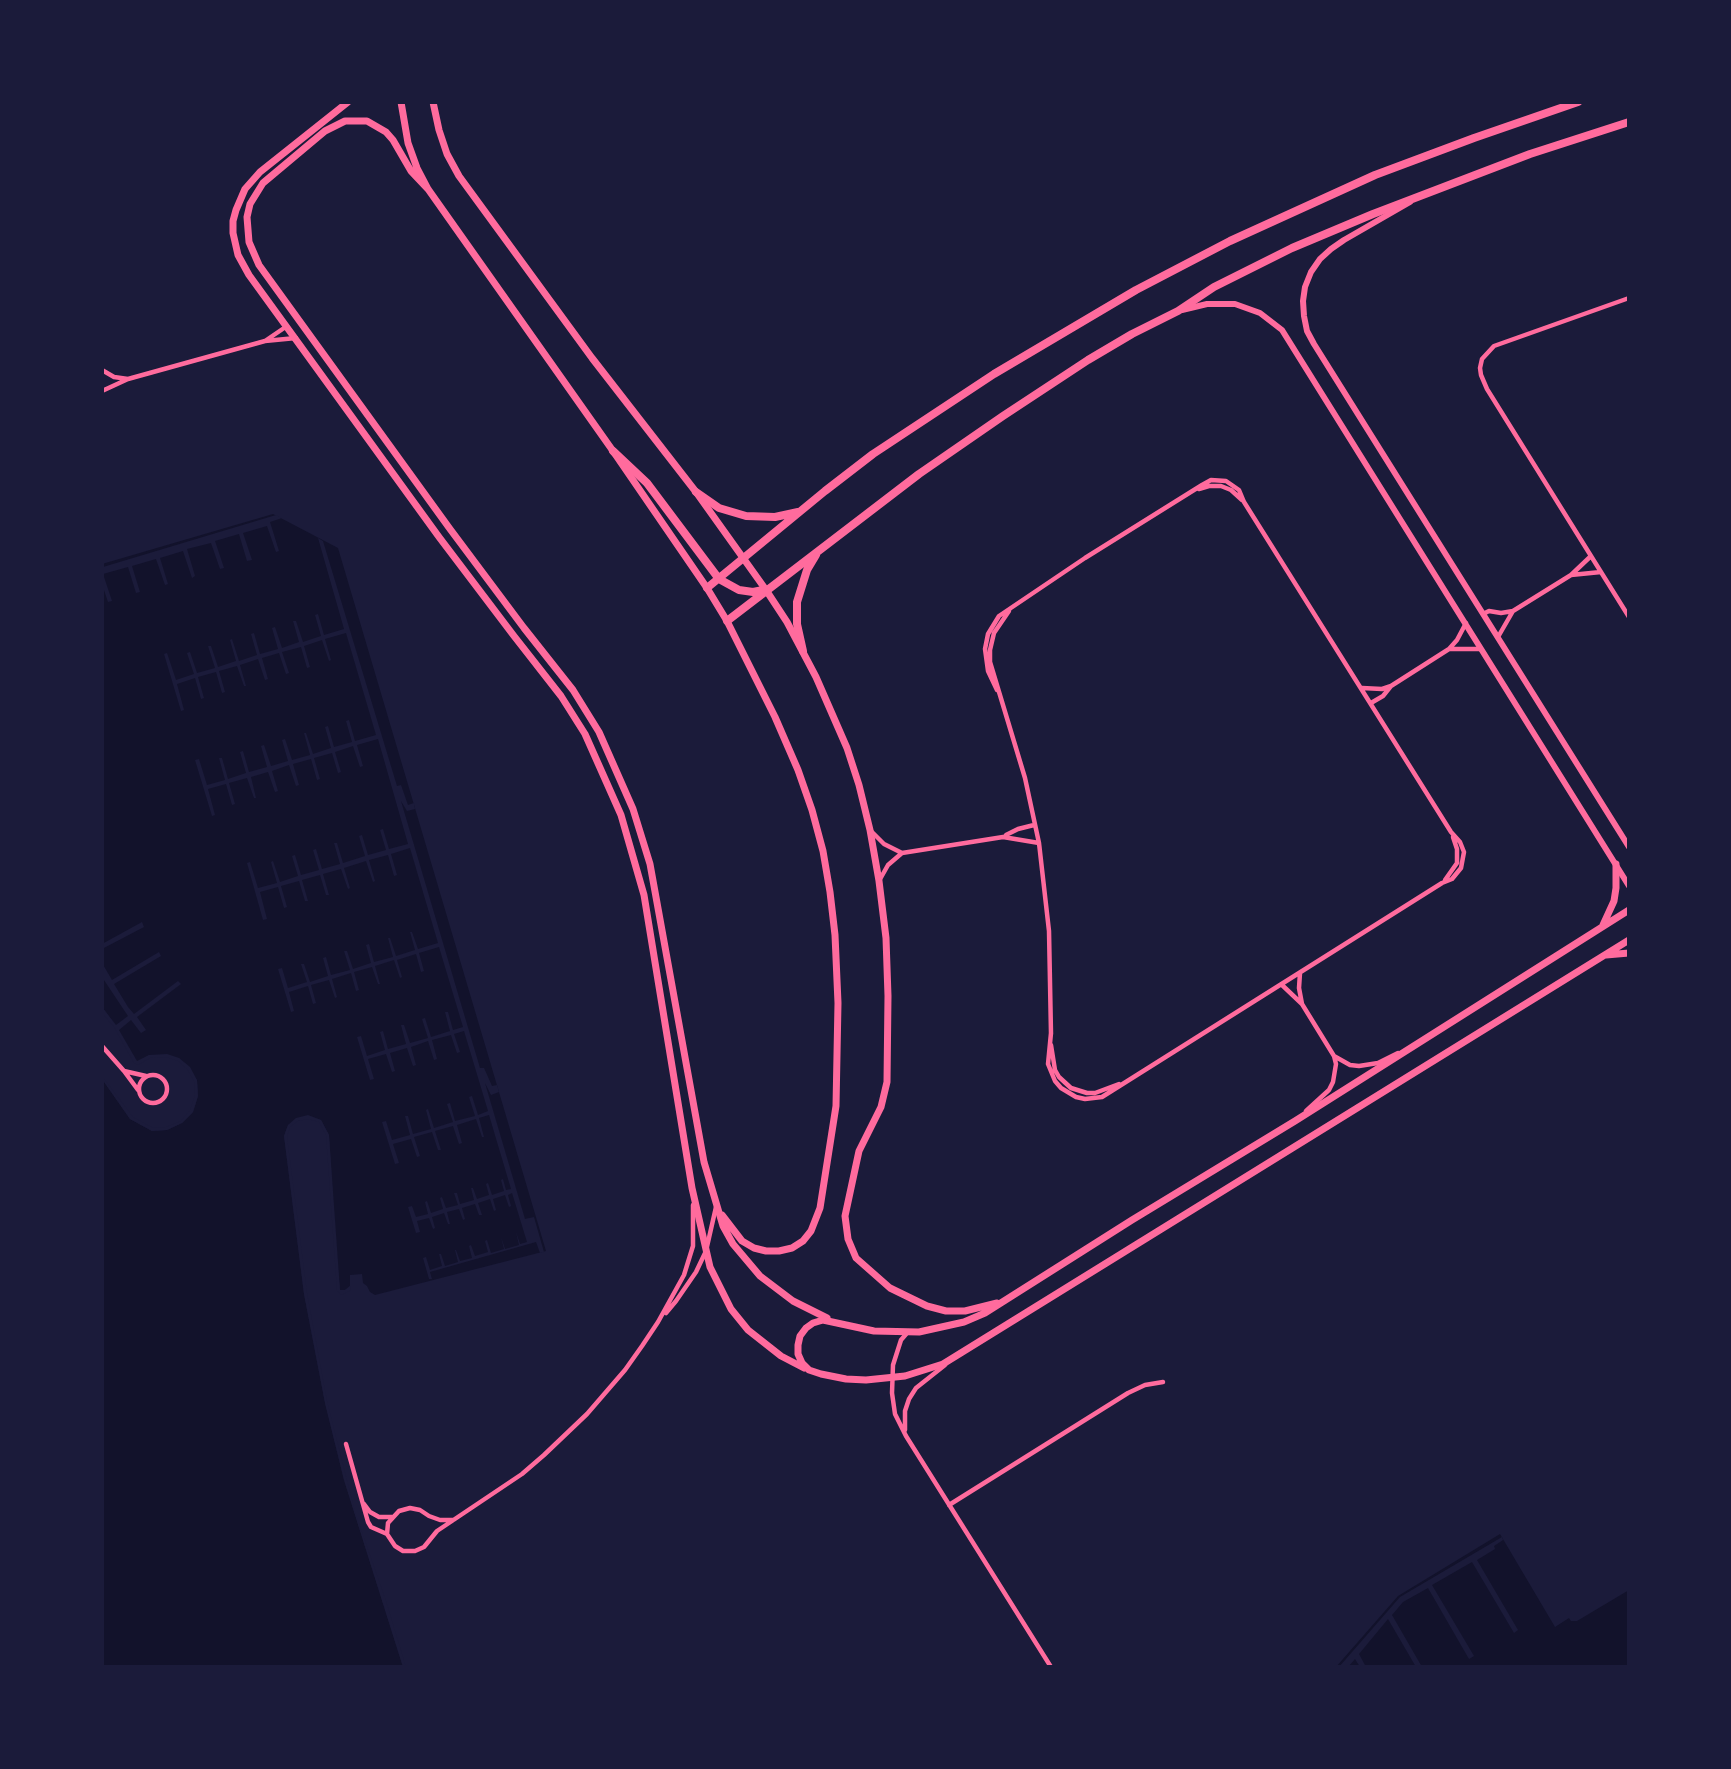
<!DOCTYPE html>
<style>
body{margin:0}
#map{position:relative;width:1731px;height:1769px;overflow:hidden;background:#1b1b3a;font-family:"Source Sans 3",sans-serif}
canvas{display:block}
.frame{position:absolute;inset:0;border:104px solid #1b1b3a;pointer-events:none}
</style>
<div id="map">
<canvas width="1731" height="1769"></canvas>
<div class="frame"></div>
</div>
<script>
const ctx = document.querySelector('canvas').getContext('2d');
ctx.lineJoin = 'round';
function paint(path, color) { ctx.fillStyle = color; ctx.fill(path, 'evenodd'); }
const shape = rows => new Path2D(rows.map(r => 'M' + r).join(''));
function strokePath(path, color, width, dash) { ctx.strokeStyle = color; ctx.lineWidth = width; ctx.lineCap = dash ? 'butt' : 'round'; ctx.setLineDash(dash || []); ctx.stroke(path); }
paint(shape([
 [273,514,338,548,546,1251,375,1295,370,1292,367,1286,363,1283,362,1274,350,1275,350,1286,342,1292,340,1290,336,1246,329,1135,321,1120,309,1116,288,1125,284,1136,304,1294,325,1403,344,1480,403,1667,102,1667,102,1079,130,1119,152,1131,167,1130,182,1123,193,1112,198,1096,197,1080,179,1058,149,1055,137,1062,116,1026,102,1007,102,564],
 [1500,1534,1555,1627,1569,1618,1571,1621,1577,1621,1629,1590,1629,1667,1336,1667,1398,1596]
]), '#12122b');
paint(shape([
 [276,515,282,518,270,522,279,551,276,552,267,526,243,533,252,560,247,561,239,534,215,541,224,568,220,569,211,543,187,549,195,576,192,578,183,551,160,558,168,584,165,585,156,559,132,566,140,592,136,593,128,567,103,574,112,601,108,602,102,584,102,564,103,567],
 [318,538,323,541,397,786,401,785,408,805,414,803,415,809,407,811,401,801,480,1068,484,1068,492,1086,497,1085,499,1092,491,1095,485,1083,525,1219,534,1217,544,1252,540,1253,536,1242,430,1272,432,1279,429,1279,423,1258,426,1257,430,1270,442,1266,439,1254,441,1254,445,1266,458,1262,455,1250,456,1250,460,1261,472,1258,469,1246,471,1245,475,1256,488,1252,485,1241,487,1240,491,1253,504,1249,501,1237,505,1249,519,1245,516,1232,520,1244,527,1242,512,1193,508,1195,511,1206,509,1207,505,1195,493,1199,496,1210,494,1211,490,1199,478,1203,482,1215,479,1215,475,1204,462,1208,465,1219,463,1220,459,1209,447,1212,450,1224,448,1224,444,1213,432,1217,435,1228,433,1229,429,1218,417,1221,420,1232,416,1233,408,1207,412,1206,416,1217,428,1214,425,1202,427,1201,431,1213,443,1209,440,1198,442,1197,446,1208,458,1205,454,1193,457,1193,460,1204,474,1200,471,1188,473,1188,477,1199,489,1195,486,1184,488,1183,492,1195,504,1191,501,1180,503,1179,506,1190,511,1189,489,1115,479,1118,484,1137,482,1137,476,1119,457,1125,462,1143,459,1144,453,1126,435,1131,441,1150,438,1150,432,1132,414,1137,420,1156,417,1157,411,1139,393,1144,399,1163,395,1164,382,1122,386,1121,392,1140,410,1135,405,1116,408,1116,413,1134,431,1129,426,1110,428,1109,434,1128,453,1122,447,1104,450,1103,455,1121,475,1116,469,1097,472,1096,478,1115,488,1111,464,1031,454,1034,460,1052,457,1053,451,1035,432,1040,437,1059,434,1060,428,1041,411,1047,416,1065,413,1066,407,1048,390,1053,395,1071,392,1072,386,1054,368,1059,374,1079,370,1080,357,1037,361,1036,367,1056,385,1050,380,1032,383,1031,388,1049,406,1044,401,1025,404,1025,410,1043,428,1038,422,1019,425,1018,431,1037,450,1031,445,1012,448,1012,453,1030,463,1027,439,947,419,953,424,971,421,972,416,954,397,960,402,977,400,978,394,960,375,966,380,984,378,984,372,967,354,972,359,990,356,991,351,973,332,979,337,997,335,998,329,980,311,985,316,1003,313,1004,308,986,289,992,294,1011,291,1012,278,969,282,968,288,988,307,982,301,964,304,964,310,982,328,976,323,958,326,957,331,975,350,970,344,951,347,951,353,969,371,963,366,945,369,944,374,962,393,957,388,938,390,938,396,956,415,950,410,932,412,932,418,949,438,943,410,848,391,854,397,875,394,876,388,855,369,860,375,881,373,882,366,861,344,868,350,888,348,889,341,869,323,874,329,895,326,895,320,875,302,880,308,901,305,901,299,881,281,886,287,907,284,908,278,887,260,892,267,919,263,920,247,863,250,862,258,888,277,883,271,862,273,861,280,882,298,876,292,856,295,855,301,875,319,870,313,850,316,849,322,869,340,864,334,843,337,843,343,863,365,856,359,836,362,835,368,855,386,850,380,830,383,829,389,849,408,844,378,739,357,745,363,766,360,767,353,746,335,752,341,772,338,773,332,753,314,758,320,779,317,780,311,759,293,764,299,785,296,786,289,765,272,771,278,791,275,792,268,772,251,777,256,798,254,798,247,778,229,783,235,804,232,805,226,784,208,789,215,815,212,816,195,760,199,759,207,785,225,780,219,758,222,758,228,779,246,773,240,752,243,751,249,772,267,767,261,746,264,745,271,766,288,761,282,740,285,739,292,760,310,755,304,733,306,733,313,754,331,748,325,727,328,726,334,747,352,742,346,721,349,720,355,741,376,735,346,633,325,639,331,660,329,661,322,640,304,646,310,667,307,668,301,647,282,652,289,673,286,674,279,653,262,658,268,679,265,680,258,659,240,665,246,686,244,686,237,666,219,671,225,692,222,693,216,672,198,677,204,698,201,699,195,678,177,684,184,710,181,711,164,654,167,653,176,680,194,674,187,653,190,652,197,673,215,668,208,646,211,646,218,667,236,661,230,640,232,639,239,661,257,655,251,634,254,633,260,654,278,649,272,628,275,627,282,648,299,642,293,621,296,621,303,642,321,636,315,615,318,614,324,635,344,629],
 [142,922,144,927,102,949,102,944],
 [159,952,161,956,114,984,128,1007,134,1014,178,981,181,984,137,1017,146,1030,141,1033,131,1020,119,1030,137,1061,149,1055,167,1054,179,1058,190,1067,197,1080,198,1096,193,1112,182,1123,167,1130,152,1131,130,1119,102,1079,102,1076,133,1117,153,1128,166,1127,181,1121,190,1110,195,1095,194,1081,187,1069,178,1061,166,1057,150,1058,138,1065,134,1063,114,1027,102,1013,102,1007,116,1025,128,1016,102,977,102,963,112,980],
 [308,1115,321,1120,329,1135,340,1290,346,1290,350,1286,351,1290,342,1295,337,1291,326,1135,319,1122,308,1119,298,1121,290,1127,287,1137,307,1293,327,1401,355,1512,386,1601,406,1667,403,1667,344,1480,325,1403,304,1294,284,1136,288,1125,296,1118],
 [1502,1537,1503,1540,1494,1546,1495,1549,1477,1560,1518,1630,1514,1633,1472,1562,1432,1585,1474,1656,1469,1659,1428,1588,1403,1602,1392,1615,1422,1667,1416,1667,1388,1619,1359,1654,1366,1667,1360,1667,1355,1659,1348,1667,1339,1667,1400,1597]
]), '#1b1b3a');
strokePath(shape([
 [1629,298,1494,346,1482,359,1480,368,1481,375,1487,389,1629,617],
 [265,341,287,326],
 [102,370,114,377,128,379],
 [102,391,128,379,265,341,296,338],
 [1199,489,1209,486,1221,486,1231,490,1242,500],
 [1571,575,1601,572],
 [1009,611,994,633,990,650,990,662,1025,778,1039,843,1049,931,1051,1034],
 [1483,614,1489,611,1501,613,1513,611],
 [1498,637,1513,611,1571,575,1591,556],
 [1449,649,1481,649],
 [1362,688,1382,689,1391,686,1449,649,1457,640,1466,623],
 [997,690,988,671,985,649,988,634,999,616,1085,558,1202,485,1211,480,1226,481,1239,490,1244,502,1451,832,1460,842,1464,852,1461,868,1452,879,1442,883,1102,1097,1085,1099,1076,1097,1061,1088,1055,1081,1048,1064,1051,1033],
 [1371,703,1383,696,1391,686],
 [871,831,884,844,902,853],
 [1006,835,1018,829,1034,825],
 [1445,880,1457,863,1457,849,1453,837],
 [879,881,888,865,902,853,1003,837,1039,843],
 [1300,973,1299,988,1302,1004,1334,1056,1336,1064,1333,1082,1329,1090,1306,1111],
 [1282,985,1302,1004],
 [1051,1045,1055,1070,1059,1077,1071,1088,1087,1093,1095,1093,1119,1084],
 [102,1046,124,1071,138,1090],
 [1334,1056,1350,1065,1359,1066,1378,1063,1398,1053],
 [124,1071,146,1076],
 '139 1089a14 14 0 1 1 28 0a14 14 0 1 1-28 0Z',
 [666,1313,676,1301,696,1272,706,1251,716,1207],
 [907,1333,901,1340,893,1365,892,1393,895,1414,906,1436,1051,1667],
 [905,1430,905,1411,909,1399,916,1388,945,1365],
 [346,1444,368,1522,371,1527,387,1534],
 [364,1504,370,1512,379,1517,392,1517],
 [949,1505,1128,1393,1145,1385,1163,1382],
 [453,1520,440,1520,429,1516,420,1510,410,1508,399,1511,388,1523,387,1534,395,1546,403,1551,415,1551,424,1547,437,1531,522,1474,544,1455,587,1414,625,1370,642,1346,658,1322,684,1275,693,1246,693,1205]
]), '#ff6b9d', 4.5);
strokePath(shape([
 [1410,202,1344,240,1331,249,1320,259,1311,272,1305,287,1303,301,1304,316,1307,331,1314,344,1629,847],
 [1182,310,1207,304,1235,304,1260,313,1282,330,1629,886]
]), '#ff6b9d', 6);
strokePath(shape([
 [348,102,260,172,245,189,236,210,233,221,233,233,238,255,249,275,439,537,514,636,561,696,585,734,621,815,644,895,692,1188,710,1267,731,1309,748,1330,781,1356,804,1368],
 [401,102,408,143,417,168,428,189,613,451,707,588,727,621,775,717,798,770,812,810,823,851,830,892,835,935,838,1003,836,1106,820,1208,811,1231,803,1241,792,1248,779,1251,766,1251,754,1248,742,1241,722,1215],
 [433,102,439,130,447,154,459,176,592,358,696,492,766,590,787,622,816,677,847,748,859,785,870,830,879,881,886,938,888,996,887,1082,881,1107,859,1151,845,1216,848,1239,856,1258,890,1288,927,1306,946,1311,965,1311,997,1303],
 [428,189,411,171,393,140,386,132,367,121,345,121,325,131,263,183,250,204,247,217,249,242,259,265,450,529,524,628,573,690,599,732,633,809,650,864,704,1162,723,1226,733,1244,760,1276,793,1301,827,1318],
 [1629,910,1295,1121,1132,1220,985,1313,964,1322,919,1332,874,1331,823,1320,813,1323,806,1328,800,1336,798,1345,798,1354,802,1363,809,1370,821,1374,846,1379,866,1380,905,1376,943,1364,1629,940],
 [1603,925,1614,901,1616,888,1616,864],
 [1606,955,1629,953]
]), '#ff6b9d', 7);
strokePath(shape([
 [613,451,647,483,719,579,739,590,753,592,763,590],
 [696,492,719,508,746,516,775,517,798,512],
 [707,588,825,491,873,454,994,374,1136,290,1230,241,1375,175,1474,138,1578,102],
 [727,621,919,474,1003,416,1088,360,1132,334,1178,311,1214,287,1292,248,1373,214,1530,154,1629,122],
 [803,651,797,624,797,602,807,570,816,555]
]), '#ff6b9d', 8);
</script>
